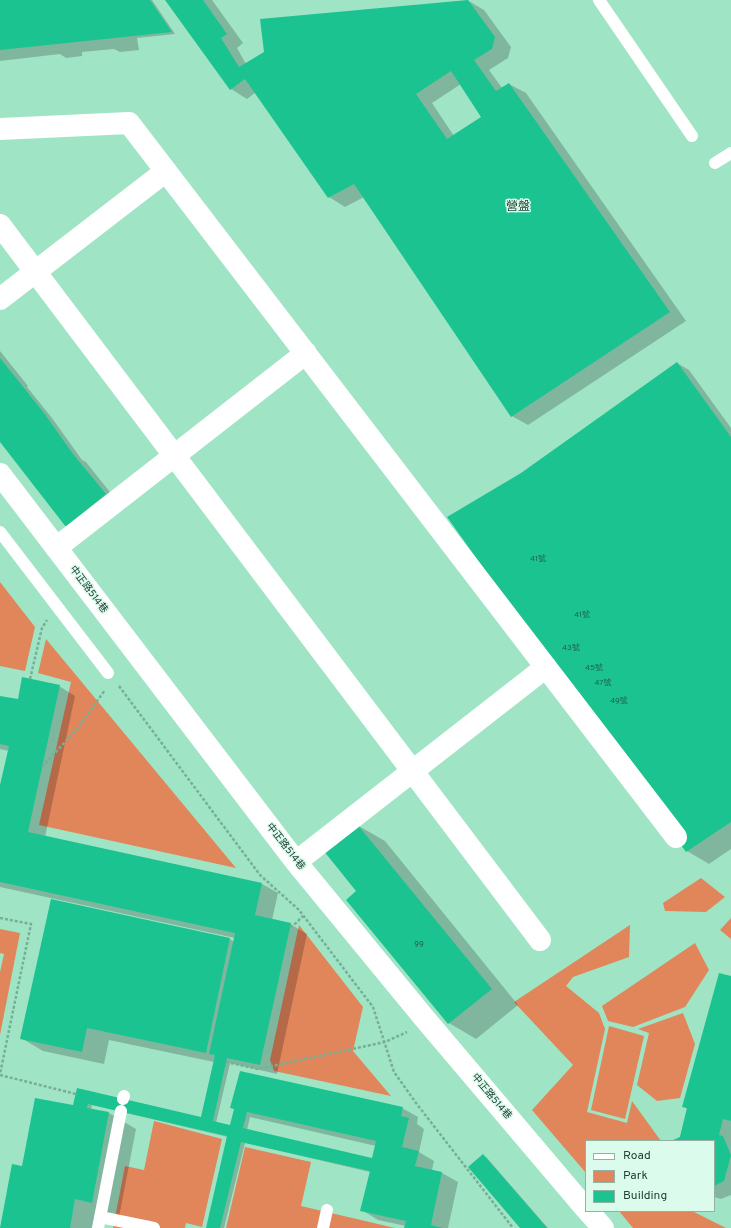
<!DOCTYPE html>
<meta charset="utf-8">
<style>
body{margin:0}
#map{position:relative;width:731px;height:1228px;overflow:hidden;background:#a0e4c6;font-family:Overpass,sans-serif}
canvas{display:block}
.legend{position:absolute;left:585px;top:1140px;width:130px;height:72px;box-sizing:border-box;background:#dbfced;border:1px solid #92b1a3;margin:0;padding:5px 7px;list-style:none;font-size:12px;color:#244034}
.legend li{display:flex;align-items:center;gap:8px;height:20px}
.legend b{width:20px;border:1px solid #92b1a3}
</style>
<div id="map">
<canvas width="731" height="1228"></canvas>
<ul class="legend">
<li><b style="height:5px;background:#fff"></b>Road</li>
<li><b style="height:11px;background:#e1855a"></b>Park</li>
<li><b style="height:11px;background:#1bc390"></b>Building</li>
</ul>
</div>
<script>
const ctx = document.querySelector('canvas').getContext('2d');
ctx.lineJoin = 'round';
function paint(path, color) { ctx.fillStyle = color; ctx.fill(path, 'evenodd'); }
const shape = rows => new Path2D(rows.map(r => 'M' + r).join(''));
function strokePath(path, color, width, dash) { ctx.strokeStyle = color; ctx.lineWidth = width; ctx.lineCap = dash ? 'butt' : 'round'; ctx.setLineDash(dash || []); ctx.stroke(path); }
function label(font, color, halo, rows, align = 'center') {
  ctx.font = font + ' Overpass,"Noto Sans TC",sans-serif'; ctx.lineWidth = 3; ctx.setLineDash([]); ctx.textBaseline = 'middle'; ctx.strokeStyle = halo; ctx.fillStyle = color; for (const [text, x, y, turn = 0] of rows) {
    ctx.save(); ctx.translate(x, y); ctx.rotate((+turn || 0) * Math.PI / 180); ctx.textAlign = isNaN(turn) ? turn : align; if (halo) ctx.strokeText(text, 0, 0); ctx.fillText(text, 0, 0); ctx.restore();
  }
}
paint(shape([
 [0,582,35,627,25,671,0,666],
 [46,639,236,868,39,825,71,682,38,673],
 [701,878,725,897,706,912,665,911,663,903],
 [731,918,731,939,720,930],
 [299,925,363,1007,353,1051,391,1096,274,1071,270,1060],
 [630,925,629,957,573,977,566,986,599,1013,605,1029,587,1112,627,1123,632,1101,661,1141,586,1141,586,1173,532,1110,573,1065,514,1002],
 [0,929,20,933,0,1035,0,972,4,954,0,953],
 [695,943,709,970,685,1007,633,1027,608,1021,602,1006],
 [683,1013,695,1044,680,1098,657,1101,637,1085,649,1033,638,1029],
 [609,1026,644,1036,625,1119,591,1110],
 [154,1121,222,1139,202,1227,186,1223,185,1228,113,1228,125,1166,144,1170],
 [245,1147,311,1162,301,1206,395,1228,226,1228],
 [619,1211,692,1211,726,1228,633,1228]
]), '#e1855a');
paint(shape([
 [0,0,152,0,175,34,137,38,139,50,120,52,114,49,82,52,82,56,66,58,60,54,0,61],
 [166,0,212,0,243,43,237,48,246,64,467,0,484,10,511,47,508,58,489,70,502,88,509,84,526,93,686,321,528,425,512,416,364,197,345,207,329,197,256,92,247,99,231,89],
 [461,84,482,117,454,136,432,103],
 [0,351,28,386,27,387,52,418,82,460,86,462,117,501,79,533,0,440],
 [677,363,689,370,731,428,731,849,709,864,687,851,522,474],
 [59,686,75,696,45,837,262,884,278,893,272,920,290,924,307,934,277,1074,230,1063,216,1123,231,1126,235,1110,402,1108,418,1117,417,1124,424,1129,419,1152,434,1161,432,1170,442,1173,458,1182,448,1228,405,1228,406,1226,378,1220,362,1210,370,1172,245,1143,224,1228,207,1228,228,1137,92,1105,91,1110,109,1113,136,1129,119,1217,102,1214,100,1228,0,1228,23,1167,78,1107,78,1089,201,1118,214,1062,109,1040,104,1064,43,1051,21,1038,51,901,230,939,234,942,235,938,0,887,0,790,9,751,0,749,0,697,19,701],
 [250,1117,376,1146,372,1159,247,1130],
 [357,825,385,841,518,1005,476,1039,449,1023,347,900,358,892],
 [731,977,731,1195,721,1199,714,1197,714,1141,674,1141,680,1137,687,1109,683,1106],
 [483,1155,487,1158,548,1228,521,1228]
]), '#0003');
paint(shape([
 [0,0,150,0,172,32,0,50],
 [165,0,203,0,227,34,221,38,239,67,264,52,260,19,468,0,495,37,492,49,474,60,496,91,509,83,670,312,511,417,354,184,328,198,245,79,230,90],
 [451,71,481,117,447,139,416,94],
 [0,358,44,413,73,454,106,494,66,527,0,442],
 [677,362,731,437,731,822,686,852,447,517,521,473],
 [22,677,60,685,28,832,262,883,255,915,291,923,260,1065,227,1058,213,1121,230,1125,234,1109,230,1108,240,1071,403,1107,401,1116,409,1118,402,1147,419,1151,415,1166,442,1172,431,1225,443,1228,404,1228,406,1221,360,1211,370,1171,241,1142,220,1228,206,1228,227,1136,88,1104,87,1108,109,1112,92,1203,75,1199,70,1228,0,1228,12,1164,22,1166,35,1098,73,1105,77,1088,201,1117,215,1055,209,1054,235,933,0,882,0,785,9,746,0,744,0,696,18,699],
 [247,1112,376,1141,372,1158,243,1128],
 [357,824,492,989,448,1024,346,900,356,891,323,850],
 [51,899,230,938,206,1053,87,1028,82,1052,20,1039],
 [719,973,731,976,731,1121,723,1119,719,1135,723,1136,731,1155,724,1181,714,1186,714,1141,671,1141,680,1137,687,1108,682,1107],
 [483,1154,547,1228,520,1228,468,1167]
]), '#1bc390');
strokePath(shape([
 [30,679,42,628,47,620],
 [119,686,260,875,299,910,373,1007,394,1072,416,1103,513,1228],
 [42,767,77,729,105,690],
 [0,918,31,924,0,1074],
 [290,927,296,923,303,916],
 [226,1062,258,1069,385,1042,407,1032],
 [0,1075,76,1094]
]), '#77ae96', 2.5, [3, 2]);
strokePath(shape([
 [599,0,692,136],
 [715,163,731,153],
 [0,532,108,673],
 [123,1099,124,1096],
 [100,1217,154,1228],
 [98,1228,121,1111],
 [323,1228,327,1210]
]), '#fff', 12);
strokePath(shape([
 [0,129,129,123,676,837],
 [0,225,540,940],
 [0,299,166,171],
 [0,474,296,862,425,1019,586,1209],
 [56,548,306,353],
 [296,862,546,667],
 [588,1211,603,1228]
]), '#fff', 22);
label('8px', '#22614b', null, [
 ["41號",538,559],
 ["41號",582,615],
 ["43號",571,648],
 ["45號",594,668],
 ["47號",603,683],
 ["49號",619,701],
 ["99",419,944]
]);
label('10px', '#244034', '#dbfced', [
 ["中正路514巷",88,590,53],
 ["中正路514巷",285,847,52],
 ["中正路514巷",491,1097,50]
]);
label('12px', '#244034', '#dbfced', [
 ["營盤",518,208]
]);
</script>
